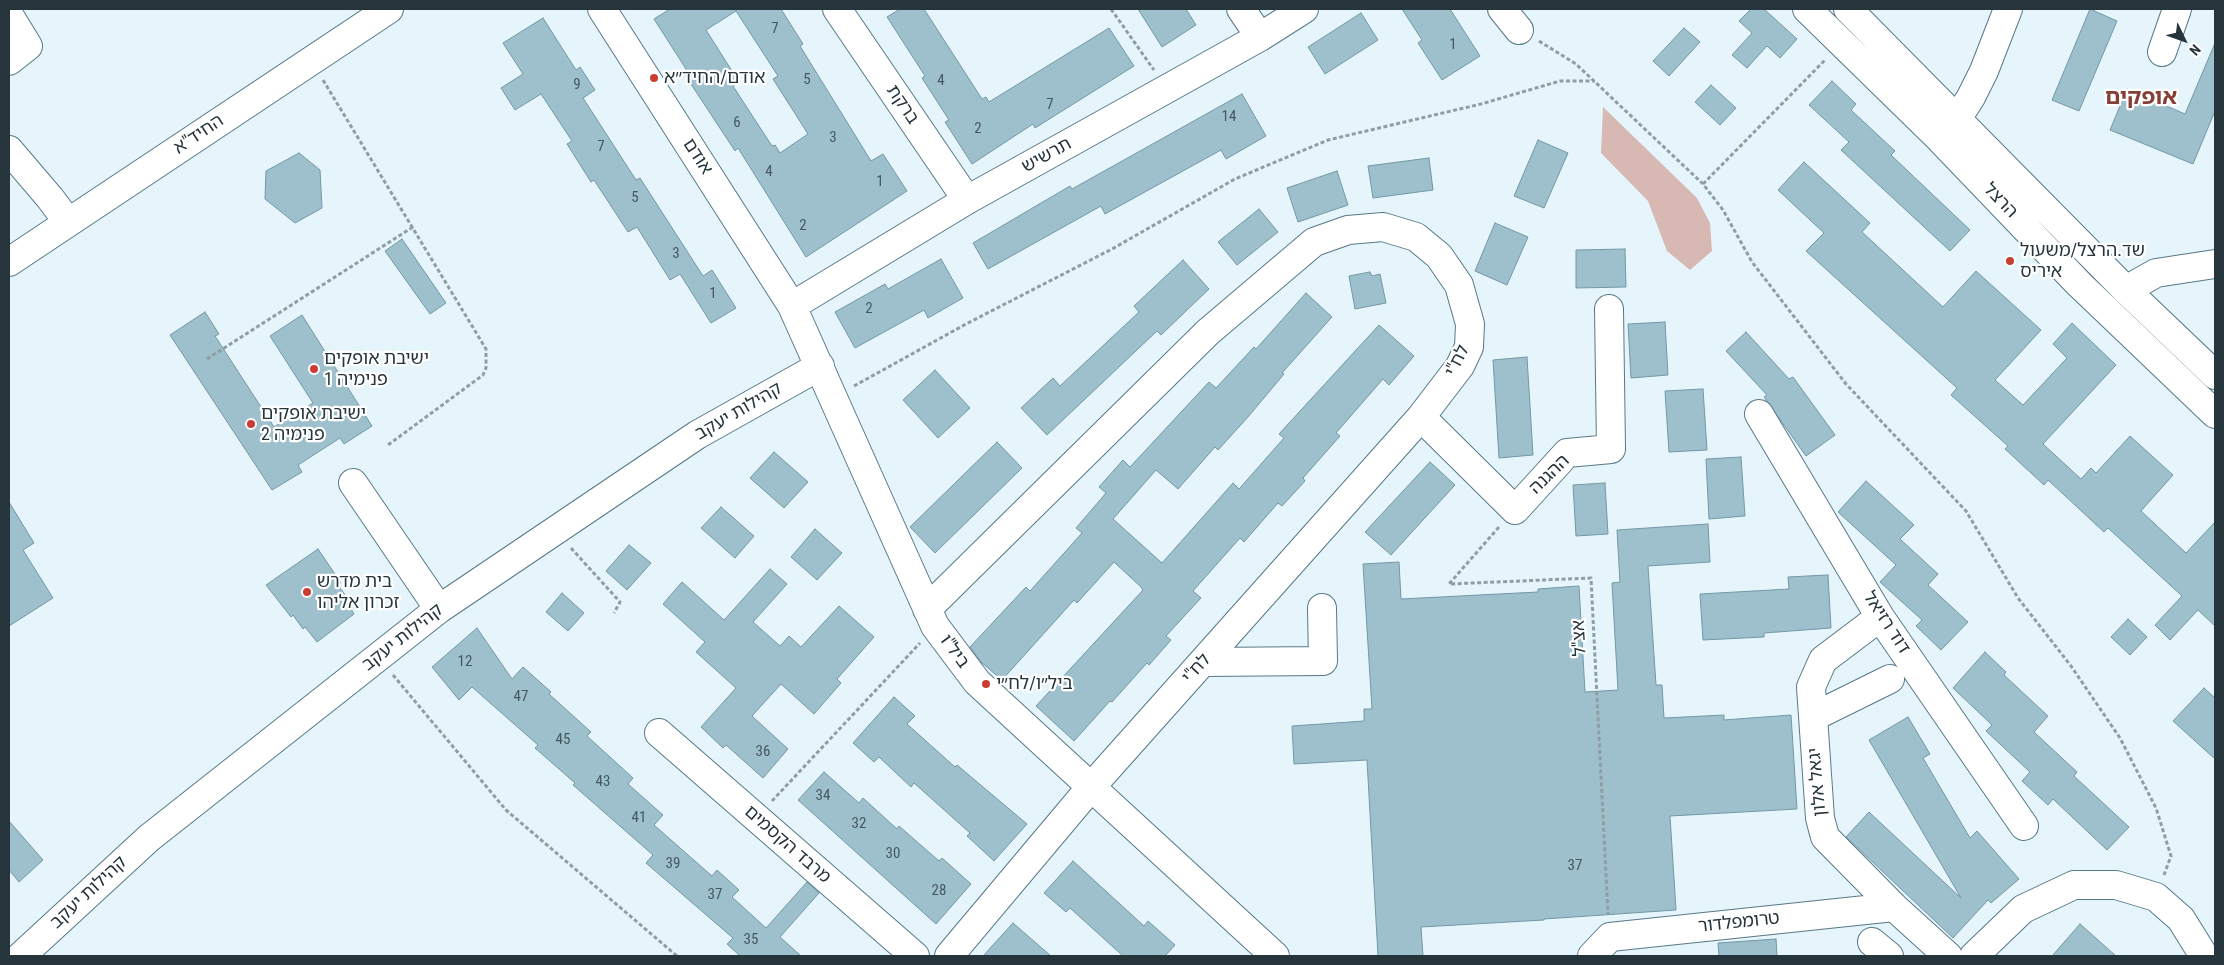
<!DOCTYPE html>
<meta charset="utf-8">
<style>
body{margin:0}
#map{position:relative;width:2224px;height:965px;overflow:hidden;background:#e6f5fb;font-family:"Roboto Condensed",sans-serif}
canvas{display:block}
.frame{position:absolute;inset:0;border:10px solid #26353b;pointer-events:none}
.north{position:absolute;left:2159px;top:15px;width:50px;height:50px;-webkit-text-stroke:4px #fff;paint-order:stroke;rotate:132deg;font-size:14px;font-weight:700;line-height:20px;text-align:center;color:#26353b}
.north::after{content:'';display:block;margin:auto;width:18px;height:22px;background:#26353b;clip-path:polygon(50% 0,100% 100%,50% 72%,0 100%)}
</style>
<div id="map">
<canvas width="2224" height="965"></canvas>
<div class="frame"></div>
<div class="north">N</div>
</div>
<script>
const ctx = document.querySelector('canvas').getContext('2d');
ctx.lineJoin = 'round';
function paint(path, color) { ctx.fillStyle = color; ctx.fill(path, 'evenodd'); }
const shape = rows => new Path2D(rows.map(r => 'M' + r).join(''));
function strokePath(path, color, width, dash) { ctx.strokeStyle = color; ctx.lineWidth = width; ctx.lineCap = dash ? 'butt' : 'round'; ctx.setLineDash(dash || []); ctx.stroke(path); }
function label(font, color, halo, rows, align = 'center') {
  ctx.font = font + ' "Roboto Condensed","Noto Sans Hebrew",sans-serif'; ctx.lineWidth = 4.5; ctx.setLineDash([]); ctx.textBaseline = 'middle'; ctx.strokeStyle = halo; ctx.fillStyle = color; for (const [text, x, y, turn = 0] of rows) {
    ctx.save(); ctx.translate(x, y); ctx.rotate((+turn || 0) * Math.PI / 180); ctx.textAlign = isNaN(turn) ? turn : align; if (halo) ctx.strokeText(text, 0, 0); ctx.fillText(text, 0, 0); ctx.restore();
  }
}
paint(shape([
 [1603,107,1697,198,1710,223,1712,251,1690,270,1667,251,1648,201,1601,153]
]), '#d8b8b3');
const building = shape([
 [670,9,781,9,803,44,800,46,871,161,883,154,907,191,806,257,738,148,735,151,683,72,686,69,654,19,670,9],
 [736,11,778,76,773,79,808,134,780,153,775,145,772,146,733,86,739,82,706,30,736,11],
 [900,9,924,9,982,99,986,97,989,102,1109,28,1134,66,1035,128,1033,124,972,164,945,122,949,120,922,78,925,76,887,17,900,9],
 [1138,9,1186,9,1196,25,1162,47,1138,9],
 [1402,9,1450,9,1480,56,1442,80,1418,43,1422,40,1402,9],
 [1751,9,1764,9,1797,39,1780,58,1767,46,1747,68,1732,55,1752,33,1739,21,1751,9],
 [2090,9,2117,21,2079,111,2052,100,2090,9],
 [1361,13,1378,40,1325,74,1308,47,1361,13],
 [543,18,576,70,580,67,595,90,583,98,636,180,640,178,703,276,712,270,736,308,711,323,680,274,670,280,637,227,628,232,594,180,591,182,567,144,572,141,541,94,515,110,501,88,523,74,503,43,543,18],
 [1684,28,1700,42,1669,76,1653,61,1684,28],
 [2215,43,2215,111,2193,164,2110,130,2127,89,2185,114,2215,43],
 [1832,81,1856,104,1851,110,1895,151,1891,155,1970,230,1950,251,1841,150,1849,142,1809,105,1832,81],
 [1711,85,1736,108,1720,125,1695,102,1711,85],
 [1242,94,1266,136,1226,159,1221,150,1105,214,1101,206,988,269,973,243,1070,186,1072,189,1242,94],
 [1538,140,1568,153,1544,208,1514,196,1538,140],
 [299,153,320,170,322,208,295,223,265,199,266,171,299,153],
 [1429,158,1433,190,1373,198,1368,166,1429,158],
 [1804,162,1870,223,1862,232,1943,307,1976,271,2041,330,1995,380,2023,405,2067,358,2053,344,2072,323,2116,365,2043,444,2081,479,2091,468,2096,473,2130,436,2173,475,2141,511,2186,553,2215,522,2215,626,2198,610,2170,640,2155,625,2182,596,2108,528,2104,532,2048,480,2044,485,2005,449,2008,446,1951,395,1957,388,1806,251,1824,233,1778,190,1804,162],
 [1337,171,1348,205,1298,222,1287,188,1337,171],
 [1259,209,1278,232,1237,265,1218,242,1259,209],
 [1495,223,1528,237,1507,285,1475,271,1495,223],
 [402,239,446,303,430,314,385,251,402,239],
 [1625,249,1626,287,1576,288,1576,250,1625,249],
 [941,259,963,298,928,318,924,310,855,348,835,312,885,284,888,289,941,259],
 [1183,260,1209,289,1161,335,1157,331,1047,435,1021,408,1053,378,1060,386,1139,312,1134,306,1183,260],
 [1370,272,1372,276,1380,274,1386,303,1355,309,1349,276,1370,272],
 [1306,293,1332,317,1282,373,1284,374,1248,417,1218,450,1215,447,1178,489,1156,470,1113,519,1162,563,1233,483,1239,489,1284,438,1279,434,1379,325,1414,356,1389,385,1383,379,1336,433,1340,436,1303,478,1305,481,1282,506,1278,503,1244,542,1240,538,1193,591,1201,598,1166,636,1171,640,1149,665,1147,663,1112,702,1110,701,1074,741,1036,706,1143,590,1141,587,1114,562,1077,603,1074,600,1002,680,981,662,970,647,1026,587,1030,591,1082,533,1076,528,1106,493,1099,487,1123,460,1130,467,1209,382,1216,388,1254,347,1256,349,1306,293],
 [205,312,219,334,215,336,274,427,313,403,270,336,302,315,372,426,344,444,340,438,298,465,302,472,272,490,170,335,205,312],
 [1665,322,1668,375,1631,378,1628,324,1665,322],
 [1746,332,1789,379,1793,377,1835,435,1806,456,1764,397,1767,395,1726,351,1746,332],
 [1527,357,1533,455,1499,458,1493,360,1527,357],
 [935,370,970,408,938,438,903,400,935,370],
 [1703,389,1707,450,1669,452,1665,391,1703,389],
 [997,442,1022,468,935,553,910,527,997,442],
 [774,452,808,482,784,508,750,478,774,452],
 [1741,457,1745,516,1709,519,1706,459,1741,457],
 [1430,462,1455,485,1391,555,1365,532,1430,462],
 [1866,481,1914,525,1900,539,1938,574,1928,585,1968,622,1941,650,1916,626,1922,620,1880,582,1896,565,1838,512,1866,481],
 [1605,483,1608,534,1576,536,1573,485,1605,483],
 [9,502,34,543,23,550,53,598,9,626,9,502],
 [721,507,754,536,735,558,701,528,721,507],
 [1708,524,1710,562,1648,566,1656,685,1662,685,1664,718,1724,715,1724,720,1791,715,1797,809,1670,816,1676,910,1544,919,1544,920,1421,927,1423,956,1378,956,1367,760,1294,764,1292,726,1364,721,1364,709,1372,709,1363,564,1399,562,1401,599,1538,592,1538,589,1579,586,1585,692,1618,690,1612,583,1620,582,1617,530,1708,524],
 [815,529,842,553,817,580,791,557,815,529],
 [629,545,651,563,627,590,606,571,629,545],
 [318,549,341,583,338,585,348,599,346,601,354,614,317,642,305,627,303,629,293,615,291,617,266,585,318,549],
 [770,569,787,584,753,622,780,646,789,636,801,647,839,606,874,637,837,679,841,683,814,714,781,684,752,716,788,749,763,778,726,745,723,748,701,727,736,688,696,652,705,642,663,604,682,582,724,620,770,569],
 [1828,575,1831,628,1764,633,1764,637,1703,640,1700,594,1789,589,1788,577,1828,575],
 [562,593,584,613,568,631,546,612,562,593],
 [2128,619,2147,637,2130,655,2111,637,2128,619],
 [477,628,512,679,523,667,551,692,549,694,591,732,587,736,633,778,628,784,663,815,654,825,712,876,717,870,739,890,732,897,766,928,807,882,819,893,780,937,801,956,740,956,727,944,733,938,646,863,653,855,573,785,575,783,535,748,538,745,472,687,459,700,432,667,477,628],
 [1985,652,2006,672,2004,675,2048,716,2034,732,2077,772,2074,776,2129,827,2107,850,2053,799,2048,805,2022,781,2030,772,1986,731,1992,725,1953,688,1985,652],
 [2204,688,2215,698,2215,759,2173,721,2204,688],
 [894,697,915,716,907,724,955,767,957,765,1027,824,994,861,967,836,970,833,914,783,911,787,879,757,874,762,853,743,894,697],
 [1908,717,1930,754,1923,758,1970,838,1977,831,2019,879,1991,903,1988,900,1953,938,1846,837,1869,812,1961,898,1869,740,1908,717],
 [824,772,859,803,863,798,897,829,899,826,939,861,942,858,971,884,936,924,798,800,824,772],
 [9,821,43,860,19,882,9,870,9,821],
 [1073,861,1144,926,1148,921,1175,945,1165,956,1123,956,1070,908,1066,912,1044,893,1073,861],
 [1013,923,1051,956,983,956,1013,923],
 [2080,924,2116,956,2052,956,2080,924],
 [1776,939,1777,956,1719,956,1718,943,1776,939]
]);
paint(building, '#9ec0cd');
strokePath(building, '#7297a5', 1);
const minor = shape([
 [602,9,792,306,935,626,977,682,1275,956],
 [837,9,967,200],
 [1241,9,1260,37],
 [1502,9,1519,30],
 [9,15,28,46,9,61],
 [2162,52,2177,9],
 [1942,135,1957,119,1971,97,1984,71,2008,9],
 [9,150,50,198,68,222],
 [9,262,389,9],
 [2126,290,2156,273,2215,264],
 [792,306,967,200,1260,37,1304,9],
 [1759,414,1880,617,2024,826],
 [1421,417,1515,510,1567,453,1611,449,1609,309],
 [353,483,439,609],
 [927,609,1208,332,1314,242,1348,230,1383,227,1416,237,1439,256,1459,285,1470,324,1469,347,1460,366,1421,417,1091,787,949,956],
 [1880,617,1823,660,1811,687,1820,818,1825,837,1894,907,1948,956],
 [1203,662,1323,661,1322,608],
 [1813,717,1890,679],
 [659,733,915,956],
 [1872,942,1889,956],
 [21,956,149,838,439,609,697,435,820,366],
 [1592,956,1610,937,1894,907],
 [1974,956,2023,909,2074,885,2116,885,2156,897,2181,919,2204,956]
]);
const major = shape([
 [1807,9,1939,138,2079,284,2215,414],
 [1848,9,2126,290,2215,375]
]);
strokePath(minor, '#567987', 30);
strokePath(major, '#567987', 30);
strokePath(shape([
 [1111,9,1154,70],
 [1539,41,1576,64,1703,184,1723,210,1752,262,1846,384,1966,511,2018,598,2071,666,2120,738,2156,808,2171,856,2164,875],
 [323,80,486,349,486,368,483,375,388,445],
 [1703,184,1825,60],
 [207,359,413,227],
 [854,386,966,324,1112,249,1235,179,1328,140,1481,104,1560,81,1595,81],
 [1499,527,1449,584,1591,578,1608,914],
 [571,548,620,602,614,613],
 [393,675,506,810,677,956],
 [772,801,920,643]
]), '#8f9ea4', 3, [4, 2.5]);
strokePath(minor, '#fff', 28);
strokePath(major, '#fff', 28);
for (const [x, y, r, color] of [
 [654,78,5,"#ca3d32"],
 [2010,261,5,"#ca3d32"],
 [314,369,5,"#ca3d32"],
 [251,424,5,"#ca3d32"],
 [307,592,5,"#ca3d32"],
 [986,684,5,"#ca3d32"]
]) { const dot = new Path2D(); dot.arc(x, y, r, 0, 2 * Math.PI); ctx.fillStyle = color; ctx.fill(dot); strokePath(dot, '#fff', 2); }
label('15px', '#445860', null, [
 ["7",775,29],
 ["1",1453,45],
 ["5",807,80],
 ["4",941,81],
 ["9",577,85],
 ["7",1050,105],
 ["14",1229,117],
 ["6",737,123],
 ["2",978,129],
 ["3",833,138],
 ["7",601,147],
 ["4",769,172],
 ["1",880,182],
 ["5",635,198],
 ["2",803,226],
 ["3",676,254],
 ["1",713,294],
 ["2",869,309],
 ["12",465,662],
 ["47",521,697],
 ["45",563,740],
 ["36",763,752],
 ["43",603,782],
 ["34",823,796],
 ["41",639,818],
 ["32",859,824],
 ["30",893,854],
 ["39",673,864],
 ["37",1575,866],
 ["28",939,891],
 ["37",715,895],
 ["35",751,940]
]);
label('18px', '#26353b', '#fff', [
 ["אודם/החיד״א",664,78],
 ["שד.הרצל/משעול",2020,251],
 ["איריס",2020,272],
 ["ישיבת אופקים",324,359],
 ["פנימיה 1",324,380],
 ["ישיבת אופקים",261,414],
 ["פנימיה 2",261,435],
 ["בית מדרש",317,582],
 ["זכרון אליהו",317,603],
 ["ביל״ו/לח״י",996,684]
], 'left');
label('18px', '#26353b', '#fff', [
 ["ברקת",902,105,56],
 ["החיד\"א",199,135,-34],
 ["תרשיש",1047,156,-29],
 ["אודם",697,157,57],
 ["הרצל",2000,201,46],
 ["לח\"י",1458,361,-63],
 ["קהילות יעקב",739,412,-30],
 ["ההגנה",1550,475,-44],
 ["דוד רזיאל",1886,623,57],
 ["קהילות יעקב",403,638,-38],
 ["אצ\"ל",1580,638,-93],
 ["ביל\"ו",954,652,54],
 ["לח\"י",1197,669,-48],
 ["יגאל אלון",1818,782,-95],
 ["מרבד הקסמים",787,845,41],
 ["קהילות יעקב",89,893,-43],
 ["טרומפלדור",1739,923,-6]
]);
label('bold 22px', '#863f36', '#fff', [
 ["אופקים",2141,98]
]);
</script>
